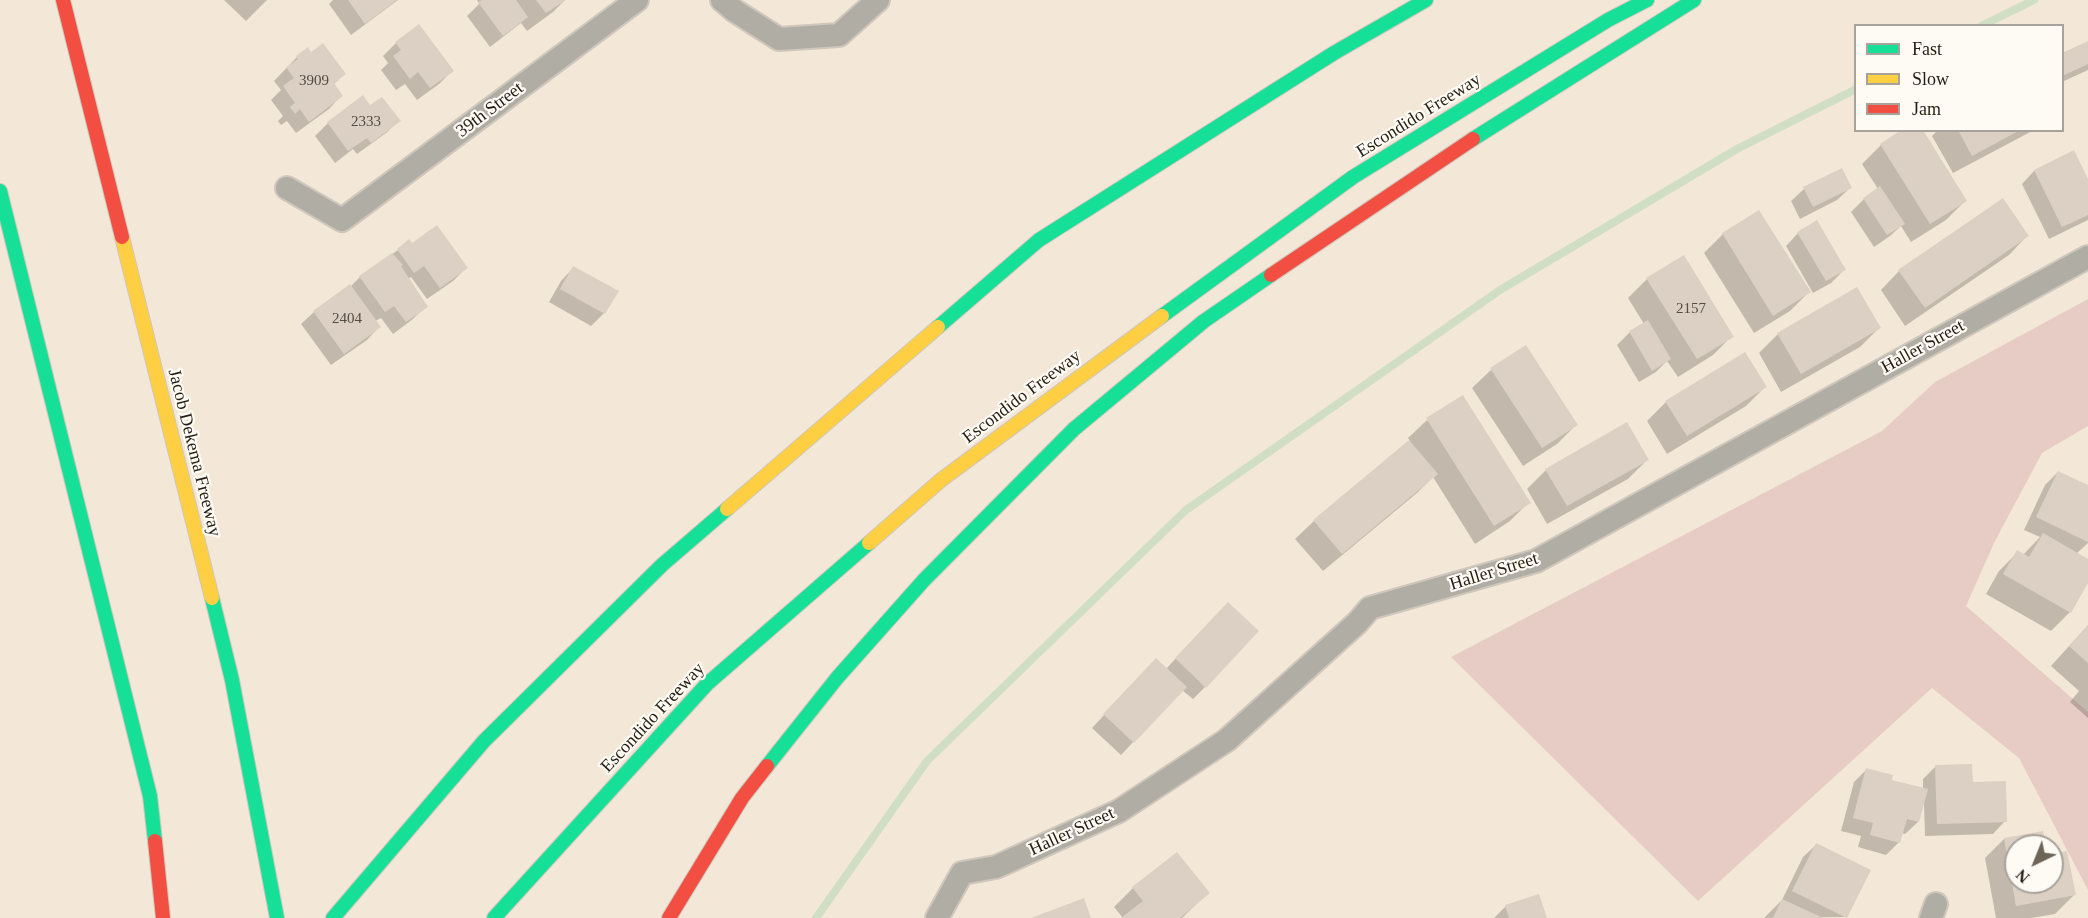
<!DOCTYPE html>
<style>
body{margin:0}
#map{position:relative;width:2088px;height:918px;overflow:hidden;background:#f3e8d8;font-family:Georgia,serif}
canvas{display:block}
.legend{position:absolute;left:1854px;top:24px;width:210px;height:108px;box-sizing:border-box;background:#fefaf4;border:2px solid #a7a29a;margin:0;padding:8px 10px;list-style:none;font-size:18px;color:#241e13}
.legend li{display:flex;align-items:center;gap:12px;height:30px}
.legend b{width:30px;border:2px solid #a7a29a}
.north{position:absolute;left:2004px;top:834px;width:60px;height:60px;box-sizing:border-box;background:#fefaf4;border:2px solid #a7a29a;border-radius:50%;rotate:223deg;font-size:16px;font-weight:700;line-height:24px;text-align:center;color:#241e13}
.north::after{content:'';display:block;margin:auto;width:21px;height:27px;background:#6c6558;clip-path:polygon(50% 0,100% 100%,50% 72%,0 100%)}
</style>
<div id="map">
<canvas width="2088" height="918"></canvas>
<ul class="legend">
<li><b style="height:8px;background:#16e098"></b>Fast</li>
<li><b style="height:8px;background:#ffcf43"></b>Slow</li>
<li><b style="height:8px;background:#f24e42"></b>Jam</li>
</ul>
<div class="north">N</div>
</div>
<script>
const ctx = document.querySelector('canvas').getContext('2d');
ctx.lineJoin = 'round';
function paint(path, color) { ctx.fillStyle = color; ctx.fill(path, 'evenodd'); }
const shape = rows => new Path2D(rows.map(r => 'M' + r).join(''));
function strokePath(path, color, width, dash) { ctx.strokeStyle = color; ctx.lineWidth = width; ctx.lineCap = dash ? 'butt' : 'round'; ctx.setLineDash(dash || []); ctx.stroke(path); }
function label(font, color, halo, rows, align = 'center') {
  ctx.font = font + ' Georgia,serif'; ctx.lineWidth = 4.5; ctx.setLineDash([]); ctx.textBaseline = 'middle'; ctx.strokeStyle = halo; ctx.fillStyle = color; for (const [text, x, y, turn = 0] of rows) {
    ctx.save(); ctx.translate(x, y); ctx.rotate((+turn || 0) * Math.PI / 180); ctx.textAlign = isNaN(turn) ? turn : align; if (halo) ctx.strokeText(text, 0, 0); ctx.fillText(text, 0, 0); ctx.restore();
  }
}
paint(shape([
 [2088,299,2088,426,2042,453,1994,543,1966,606,2088,712,2088,890,2019,758,1932,688,1698,901,1451,657,1882,431,1935,382]
]), '#e7ccc5');
paint(shape([
 [224,0,267,0,246,21],
 [333,0,398,0,351,35,329,4],
 [477,0,565,0,553,12,527,31,521,23,490,47,467,16,479,4],
 [418,26,452,71,439,84,417,100,405,84,396,90,381,70,388,63,383,56,396,43],
 [2088,43,2088,70,2062,82,2062,55],
 [308,49,311,54,344,74,333,85,341,96,329,109,296,133,287,121,281,125,278,121,283,116,271,100,281,90,274,81,297,57],
 [363,98,370,108,399,121,386,133,357,154,353,149,335,163,315,136,328,123],
 [1904,130,1965,201,1946,220,1911,242,1901,226,1890,236,1874,247,1851,212,1864,199,1878,189,1862,164,1881,145],
 [1938,130,2034,130,1953,173,1932,136],
 [2073,152,2088,182,2088,220,2049,239,2022,184,2034,171],
 [1841,170,1850,188,1837,200,1800,219,1791,201,1804,189],
 [1759,212,1809,292,1790,311,1754,333,1704,253,1723,234],
 [1798,233,1844,270,1831,283,1813,293,1786,246],
 [2027,236,2009,255,1905,326,1881,290,1899,271],
 [411,245,466,268,453,281,427,299,411,277,408,279,426,306,413,319,393,334,381,318,375,321,379,327,367,340,331,365,301,324,314,312,350,287,360,277,398,250],
 [573,268,604,313,591,326,549,302,561,281],
 [1647,279,1732,336,1713,355,1678,377,1667,361,1656,372,1639,382,1617,345,1630,332,1644,324,1628,298],
 [1856,289,1879,328,1860,347,1781,392,1759,353,1778,334],
 [1744,354,1765,387,1746,406,1667,454,1647,421,1666,402],
 [1491,370,1576,425,1557,444,1523,466,1472,388],
 [1427,420,1529,502,1510,521,1475,544,1433,477,1417,493,1323,571,1295,539,1314,521,1410,441,1408,438],
 [1647,460,1628,479,1547,524,1527,489,1546,470],
 [2058,472,2088,487,2088,543,2076,554,2088,561,2088,579,2070,612,2051,631,1986,594,1999,571,2018,552,2023,555,2040,537,2024,530,2045,485],
 [1215,616,1205,687,1193,699,1182,690,1121,755,1092,728,1143,673,1166,669],
 [2088,625,2088,718,2070,702,2079,691,2051,666],
 [1936,766,1971,783,2005,821,1993,834,1925,836,1924,803,1918,822,1905,834,1901,833,1899,842,1886,855,1858,847,1861,836,1841,831,1854,782,1867,769,1890,781,1923,790,1923,779],
 [2004,839,2045,846,2016,846,2016,882,2052,882,2052,855,2074,895,2055,914,2031,918,1996,918,1985,858],
 [1816,845,1846,917,1764,918,1782,900,1803,857],
 [1176,854,1208,893,1182,918,1123,918,1114,907,1133,888],
 [1506,906,1545,918,1494,918]
]), '#0003');
strokePath(shape([
 [1981,26,2034,0],
 [816,918,927,761,1186,510,1500,290,1737,149,1856,89]
]), '#d0dec4', 8);
paint(shape([
 [348,0,397,0,365,24],
 [482,0,516,0,528,17,503,36,478,2],
 [536,0,566,0,546,13],
 [419,24,454,71,430,88,418,72,410,79,393,56,401,50,395,42],
 [2088,41,2088,64,2062,76,2062,53],
 [323,43,346,74,334,83,343,96,309,122,300,109,295,114,290,107,295,103,283,86,294,78,286,67,298,59,296,56,308,47,311,52],
 [363,95,370,105,382,97,401,121,371,143,367,138,348,151,327,122],
 [1901,130,1923,130,1967,201,1930,224,1880,144],
 [1958,130,2020,130,1972,156],
 [2074,150,2088,179,2088,215,2062,227,2034,170],
 [1842,168,1852,188,1813,207,1803,187],
 [1880,186,1905,224,1887,235,1863,198],
 [2003,198,2029,236,1925,308,1898,270],
 [1759,210,1811,292,1773,316,1722,233],
 [1817,220,1846,270,1826,281,1797,232],
 [437,225,468,268,440,288,424,266,414,273,397,249,409,239,412,243],
 [392,253,403,265,401,266,428,307,406,322,394,306,385,312,359,276],
 [1684,255,1734,337,1697,359,1646,278],
 [573,266,619,291,605,314,560,289],
 [350,284,381,327,344,354,313,311],
 [1857,287,1881,328,1801,374,1777,333],
 [1648,320,1671,359,1652,371,1629,331],
 [1526,345,1578,425,1542,448,1490,368],
 [1745,352,1767,387,1687,436,1665,401],
 [1463,395,1531,503,1494,526,1426,418],
 [1627,422,1649,460,1567,506,1545,469],
 [1409,440,1438,474,1342,554,1313,520],
 [2058,471,2088,485,2088,542,2036,517],
 [2043,533,2088,559,2088,583,2071,613,2003,574,2017,550,2029,557],
 [1228,602,1259,631,1206,688,1175,658],
 [2088,625,2088,663,2069,646],
 [1156,658,1187,687,1134,743,1103,714],
 [1972,764,1973,782,2006,781,2007,822,1937,824,1935,765],
 [1866,768,1893,775,1892,780,1928,789,1919,822,1907,819,1900,843,1870,835,1873,823,1853,818],
 [2043,831,2046,846,2016,846,2016,882,2052,882,2052,854,2067,851,2076,895,2016,906,2004,838],
 [1816,843,1871,870,1847,918,1792,891],
 [1177,852,1210,893,1180,918,1121,918,1143,901,1132,887],
 [1539,894,1547,918,1509,918,1505,905],
 [1084,898,1091,918,1031,918],
 [1782,899,1823,918,1773,918]
]), '#dcd0c5');
const street = shape([
 [722,0,735,11,779,39,839,35,878,0],
 [287,188,342,220,637,0],
 [937,918,962,873,996,867,1119,811,1227,740,1357,623,1370,608,1536,561,2088,257],
 [1931,918,1936,904]
]);
const fast = shape([
 [1473,139,1694,0],
 [0,191,150,796,155,841],
 [1162,316,1353,177,1608,20,1647,0],
 [938,327,1039,240,1334,53,1426,0],
 [212,598,232,680,277,918],
 [767,766,837,678,924,580,1074,429,1204,321,1271,275],
 [333,918,484,741,662,565,727,509],
 [494,918,707,684,869,543]
]);
const slow = shape([
 [122,237,212,598],
 [727,509,938,327],
 [869,543,941,480,1162,316]
]);
const jam = shape([
 [63,0,122,237],
 [1271,275,1473,139],
 [155,841,163,918],
 [669,918,742,798,767,766]
]);
strokePath(street, '#cfc7bb', 26);
strokePath(fast, '#cfc7bb', 16);
strokePath(slow, '#cfc7bb', 16);
strokePath(jam, '#cfc7bb', 16);
strokePath(street, '#b0ada5', 22);
strokePath(fast, '#16e098', 14);
strokePath(slow, '#ffcf43', 14);
strokePath(jam, '#f24e42', 14);
label('15px', '#534c40', null, [
 ["3909",314,81],
 ["2333",366,122],
 ["2157",1691,309],
 ["2404",347,319]
]);
label('18px', '#241e13', '#fefaf4', [
 ["39th Street",490,110,-37],
 ["Escondido Freeway",1419,116,-32],
 ["Haller Street",1923,347,-29],
 ["Escondido Freeway",1022,397,-37],
 ["Jacob Dekema Freeway",194,453,76],
 ["Haller Street",1494,572,-17],
 ["Escondido Freeway",653,718,-47],
 ["Haller Street",1072,832,-25]
]);
</script>
